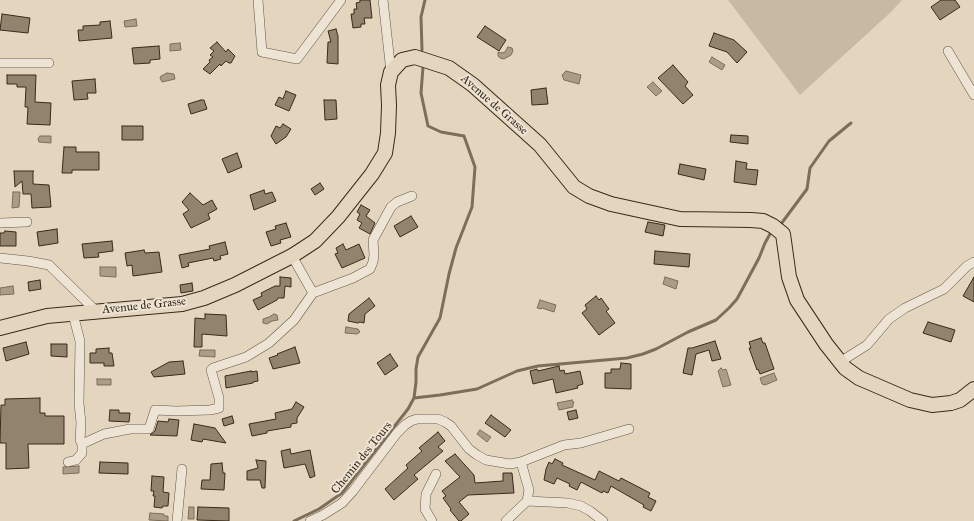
<!DOCTYPE html>
<style>
body{margin:0}
canvas{display:block;background:#e4d6be}
</style>
<canvas width="974" height="521"></canvas>
<script>
const ctx = document.querySelector('canvas').getContext('2d');
ctx.lineJoin = 'round';
function paint(path, color) { ctx.fillStyle = color; ctx.fill(path, 'evenodd'); }
const shape = rows => new Path2D(rows.map(r => 'M' + r).join(''));
function strokePath(path, color, width, dash) { ctx.strokeStyle = color; ctx.lineWidth = width; ctx.lineCap = dash ? 'butt' : 'round'; ctx.setLineDash(dash || []); ctx.stroke(path); }
function label(font, color, halo, rows, align = 'center') {
  ctx.font = font + ' "IM FELL Great Primer",serif'; ctx.lineWidth = 4; ctx.setLineDash([]); ctx.textBaseline = 'middle'; ctx.strokeStyle = halo; ctx.fillStyle = color; for (const [text, x, y, turn = 0] of rows) {
    ctx.save(); ctx.translate(x, y); ctx.rotate((+turn || 0) * Math.PI / 180); ctx.textAlign = isNaN(turn) ? turn : align; if (halo) ctx.strokeText(text, 0, 0); ctx.fillText(text, 0, 0); ctx.restore();
  }
}
paint(shape([
 [728,0,902,0,891,12,800,95]
]), '#c7b9a2');
const water = shape([
 [136,19,137,26,125,27,124,21,136,19],
 [180,43,181,50,170,51,170,44,180,43],
 [508,47,512,48,513,51,511,55,504,59,500,58,498,56,498,52,502,53,505,52,508,47],
 [712,57,725,65,722,70,709,62,712,57],
 [566,71,581,75,579,84,564,80,562,75,566,71],
 [167,73,174,74,175,79,162,82,160,78,161,76,167,73],
 [653,82,662,91,656,96,647,87,653,82],
 [40,136,51,136,51,143,39,142,38,139,40,136],
 [13,192,20,192,19,207,12,208,13,192],
 [100,267,116,267,116,277,100,276,100,267],
 [665,277,678,281,676,289,663,284,665,277],
 [13,286,14,294,0,295,0,288,13,286],
 [540,300,556,305,554,312,542,308,541,309,537,308,540,300],
 [274,314,277,315,278,320,272,321,267,324,263,323,263,319,269,317,274,314],
 [346,327,358,329,360,332,357,334,345,333,346,327],
 [200,350,215,350,215,357,199,356,200,350],
 [721,368,723,370,726,369,731,385,723,387,718,371,721,368],
 [774,373,777,380,765,385,762,384,760,378,774,373],
 [97,379,111,379,111,385,97,385,97,379],
 [572,400,572,401,574,402,573,404,573,407,559,410,557,403,572,400],
 [480,430,491,437,487,442,477,434,480,430],
 [79,466,79,473,63,474,63,467,79,466],
 [189,507,194,507,194,519,188,519,189,507],
 [150,513,164,514,164,516,168,516,168,521,149,520,150,513]
]);
paint(water, '#aa9c86');
strokePath(water, '#7d6e5a', 1);
strokePath(shape([
 [422,50,421,17,425,0],
 [781,224,807,189,810,168,829,141,851,123],
 [414,398,440,395,477,389,517,371,538,366,627,358,643,354,656,349,688,332,716,320,729,308,737,299,759,258,765,243,770,234],
 [294,521,319,509,342,493,408,409,414,398,416,382,416,369,418,357,440,318,449,274,456,248,472,207,475,167,464,136,441,132,428,126,421,93,423,67]
]), '#7d6e5a', 3);
const building = shape([
 [360,0,370,0,372,18,364,18,365,24,361,24,361,27,353,28,351,14,354,14,354,9,357,9,356,3,360,2,360,0],
 [941,0,955,0,960,7,940,20,931,7,941,0],
 [2,14,30,18,28,33,0,30,2,14],
 [110,21,112,38,79,41,78,30,83,30,83,26,100,25,100,22,110,21],
 [485,26,506,40,499,51,477,37,485,26],
 [336,29,338,36,338,64,327,63,328,42,331,42,328,31,336,29],
 [714,33,734,40,747,52,737,63,727,52,709,46,714,33],
 [217,42,226,52,228,49,235,56,231,63,229,63,226,61,221,66,220,64,210,74,203,69,210,62,209,60,213,57,210,55,214,51,210,48,217,42],
 [159,46,160,59,150,60,150,63,134,64,132,48,159,46],
 [673,65,688,82,685,86,693,95,683,104,658,78,673,65],
 [7,75,36,75,35,102,51,103,50,125,27,124,28,107,25,107,26,87,17,87,17,84,7,84,7,75],
 [95,79,96,93,87,93,88,99,74,100,72,81,95,79],
 [546,88,548,104,532,105,531,90,546,88],
 [286,91,296,95,289,111,275,105,279,97,283,99,286,91],
 [201,100,204,100,207,109,191,114,188,104,201,100],
 [324,100,336,100,337,119,325,120,324,100],
 [283,124,291,129,286,137,276,144,271,136,276,126,280,128,283,124],
 [122,126,143,126,143,140,122,140,122,126],
 [731,135,748,136,748,144,730,142,731,135],
 [64,147,76,147,76,152,99,152,99,170,72,170,72,173,62,173,64,147],
 [237,153,242,167,228,173,222,159,237,153],
 [736,161,747,163,746,169,758,170,756,185,734,182,736,161],
 [680,164,706,169,704,180,678,174,680,164],
 [14,171,34,171,33,172,33,184,49,185,51,207,32,208,31,194,23,194,22,181,15,187,14,171],
 [320,183,324,189,315,195,311,189,320,183],
 [264,190,265,194,272,192,276,201,254,210,250,195,264,190],
 [190,193,203,205,212,200,217,209,208,214,210,219,191,228,183,214,189,210,182,202,190,193],
 [361,205,370,210,366,216,375,223,370,234,359,228,362,223,357,220,360,214,357,212,361,205],
 [411,216,418,227,400,237,394,226,411,216],
 [648,222,665,225,663,236,645,232,648,222],
 [286,223,291,237,280,240,281,243,271,246,266,232,276,229,275,226,286,223],
 [57,229,58,243,39,246,37,232,57,229],
 [5,231,16,232,16,246,0,246,0,233,4,233,5,231],
 [112,241,113,251,98,253,99,257,84,258,82,244,112,241],
 [225,242,228,254,220,256,221,259,214,261,213,258,188,263,189,266,182,268,179,255,210,249,209,246,225,242],
 [343,244,346,250,359,244,365,258,342,268,335,254,338,253,336,248,343,244],
 [144,250,145,253,159,252,162,272,133,276,132,265,127,266,125,253,144,250],
 [655,251,690,254,689,267,654,264,655,251],
 [280,277,291,278,291,287,285,286,284,298,278,298,277,300,258,310,253,300,262,296,261,293,275,286,280,286,280,277],
 [974,277,974,302,963,296,974,277],
 [40,280,41,289,29,291,28,282,40,280],
 [192,283,193,291,181,293,180,285,192,283],
 [596,296,599,300,601,298,609,309,606,311,615,323,599,335,582,313,587,309,585,305,596,296],
 [369,298,375,306,365,314,364,323,360,322,358,323,348,321,349,314,369,298],
 [205,314,226,315,227,336,202,334,202,347,194,347,195,318,205,319,205,314],
 [928,322,955,330,951,342,923,333,928,322],
 [761,338,763,343,765,343,774,369,760,374,758,369,757,370,749,348,751,348,749,342,761,338],
 [715,341,721,359,712,361,709,350,696,354,692,375,683,373,688,348,692,348,715,341],
 [26,342,29,354,6,361,3,348,26,342],
 [51,344,67,344,67,357,51,356,51,344],
 [295,347,300,363,273,369,269,358,278,355,277,354,295,347],
 [109,348,109,353,112,353,114,366,104,366,104,363,90,363,90,353,96,353,96,349,109,348],
 [390,354,398,366,385,375,377,363,390,354],
 [183,361,185,374,154,377,151,372,169,362,183,361],
 [621,363,631,364,631,389,605,388,605,373,611,373,611,369,620,369,621,363],
 [559,366,560,371,564,370,565,374,580,371,583,384,577,386,578,388,556,393,553,379,533,384,530,371,537,369,538,371,559,366],
 [251,371,251,372,257,371,258,381,253,382,253,383,226,388,225,376,251,371],
 [40,398,40,413,45,413,45,416,64,416,64,444,28,444,29,468,6,469,6,443,0,443,1,405,5,405,5,399,40,398],
 [296,402,304,407,297,418,297,423,291,424,291,427,267,431,267,433,252,436,249,424,276,419,275,413,292,409,296,402],
 [110,410,119,410,119,413,130,413,129,422,109,421,110,410],
 [576,410,578,418,569,420,567,412,576,410],
 [491,415,511,430,505,437,485,423,491,415],
 [232,416,234,423,224,426,222,419,232,416],
 [169,419,179,420,177,436,150,435,155,431,158,421,168,422,169,419],
 [194,424,215,428,226,443,203,439,202,442,191,440,194,424],
 [438,432,445,441,438,447,443,451,414,475,418,479,394,500,385,489,408,468,406,465,422,451,419,448,438,432],
 [290,449,291,454,310,450,315,476,310,478,305,464,284,468,281,451,290,449],
 [455,454,474,475,475,483,503,481,503,473,512,473,514,493,468,495,459,502,469,514,461,521,459,521,450,510,451,509,443,498,446,496,442,491,460,477,445,461,455,454],
 [555,459,563,463,562,465,595,480,599,471,619,481,621,478,650,493,648,497,656,501,651,511,643,507,644,505,611,486,608,493,603,491,602,493,581,482,577,490,569,486,570,484,557,478,554,484,544,480,546,469,549,462,552,464,555,459],
 [256,460,266,461,265,488,262,488,260,480,247,480,247,471,258,468,256,460],
 [100,462,128,463,128,474,99,473,100,462],
 [222,463,223,473,225,473,224,490,201,489,202,480,210,480,211,464,222,463],
 [152,476,164,477,163,492,169,493,168,506,163,506,162,508,154,507,155,496,153,496,154,491,151,491,152,476],
 [198,507,229,508,229,521,197,520,198,507]
]);
paint(building, '#92836f');
strokePath(building, '#392a19', 1);
const street = shape([
 [258,0,262,52,297,59,341,0],
 [383,0,391,72],
 [948,51,974,95],
 [0,63,49,63],
 [0,223,27,222],
 [0,258,28,261,49,265,96,311],
 [313,293,353,278,370,269,373,262,374,255,373,240,391,207,397,202,412,196],
 [840,362,867,345,889,319,905,308,944,289,967,266,974,262],
 [82,444,104,434,130,429,149,429,155,410,176,411,210,410,219,408,219,398,211,370,213,368,246,357,269,343,294,320,313,293,292,256],
 [68,462,76,460,82,453,82,444,80,440,81,423,79,403,80,341,73,314],
 [527,501,568,503,581,506,590,511,603,521],
 [177,521,182,469],
 [310,521,323,515,342,503,353,491,397,433,405,425,411,421,417,419,438,419,445,422,451,426,469,449,477,455,486,460,510,464,521,462,564,445,581,443,629,429],
 [432,521,425,509,426,494,436,474],
 [506,521,527,501,529,490,521,462]
]);
const primary = shape([
 [0,328,47,316,182,304,204,298,235,285,292,256,315,241,338,217,372,174,385,153,388,133,389,105,388,85,391,72,402,60,415,57,449,68,473,85,540,145,574,187,589,196,611,204,680,219,751,220,763,221,773,226,783,234,789,277,797,300,826,344,845,368,859,378,910,400,932,405,951,403,960,400,974,389]
]);
strokePath(street, '#645542', 10);
strokePath(primary, '#392a19', 16);
strokePath(street, '#ede4d5', 9);
strokePath(primary, '#e4d6be', 14);
label('12px', '#392a19', '#ede4d5', [
 ["Avenue de Grasse",494,105,41],
 ["Avenue de Grasse",144,306,-6],
 ["Chemin des Tours",362,458,-51]
]);
</script>
